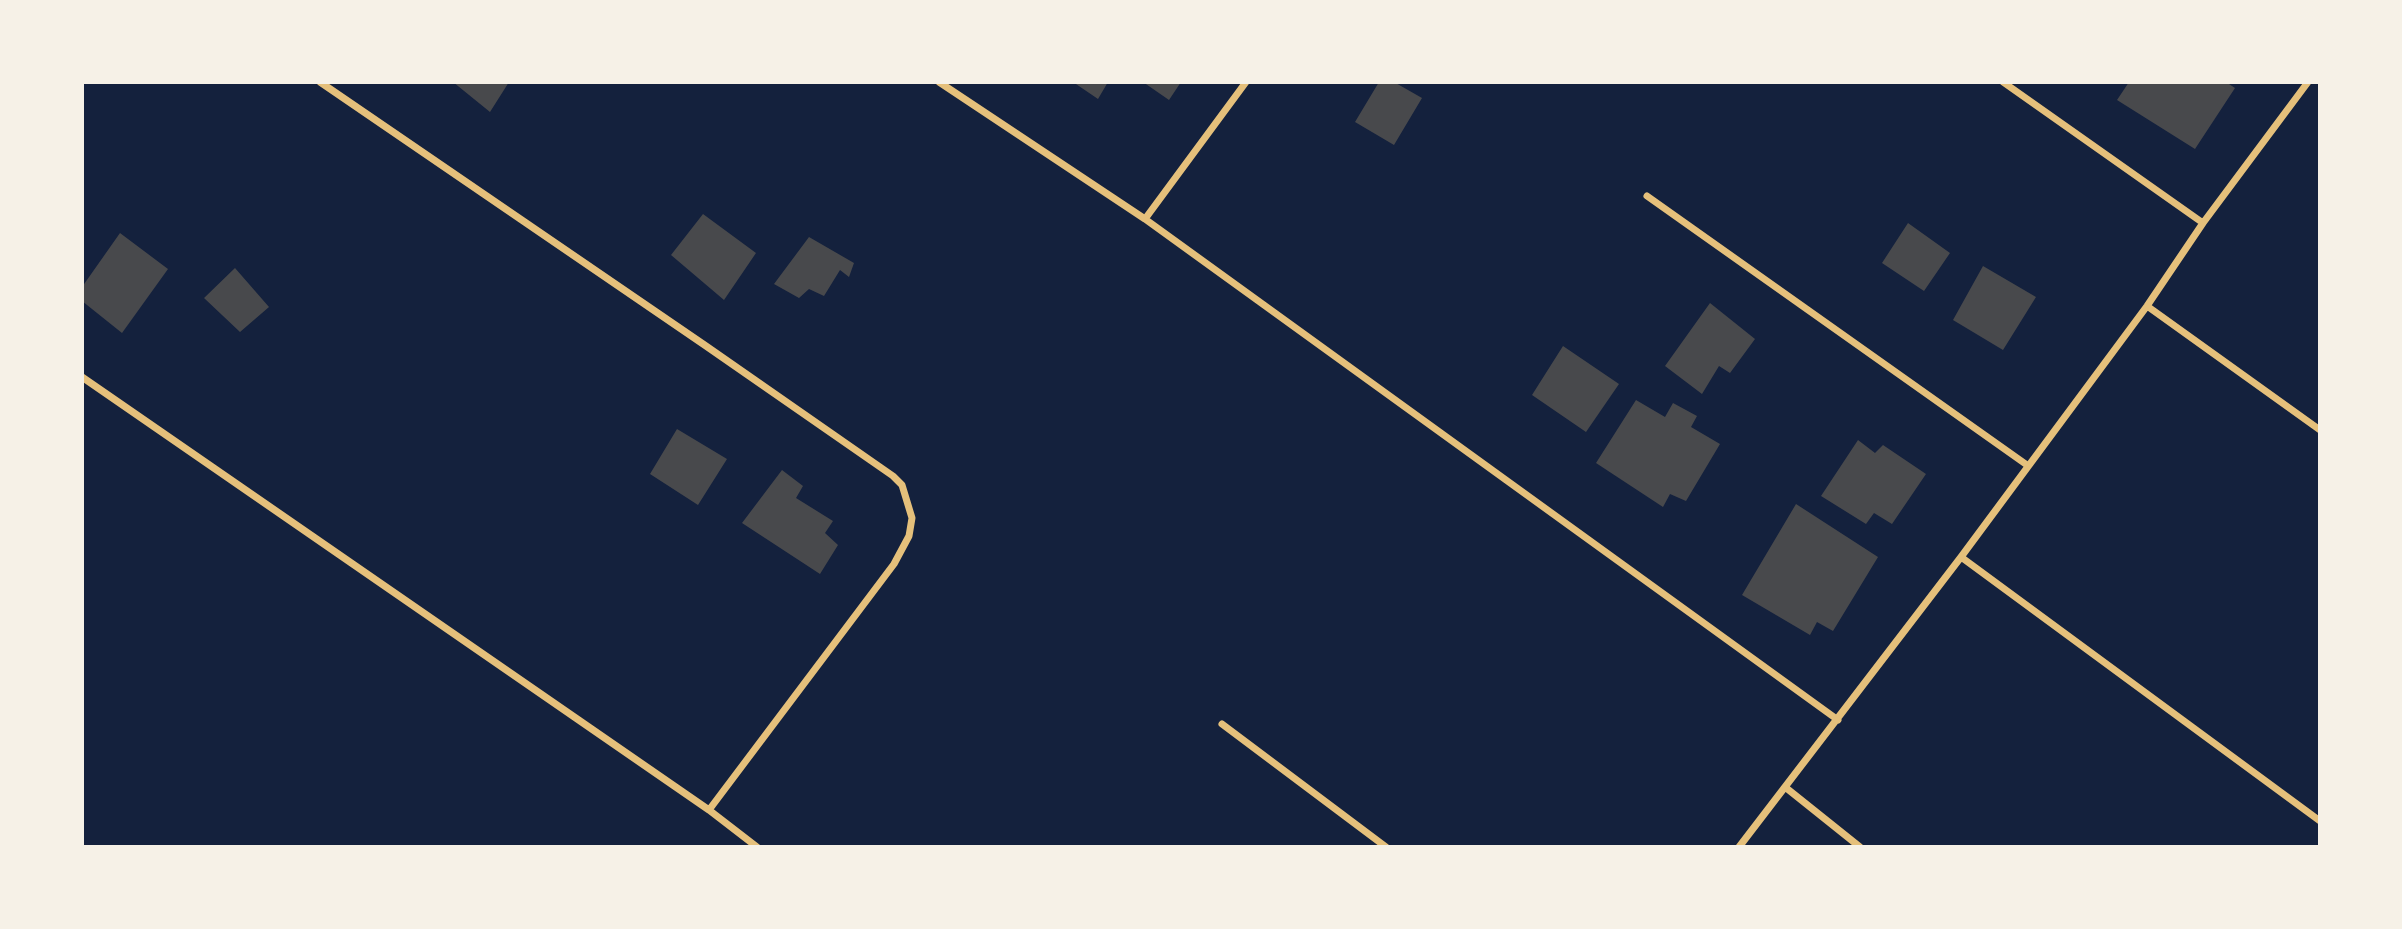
<!DOCTYPE html>
<style>
body{margin:0}
#map{position:relative;width:2402px;height:929px;overflow:hidden;background:#14213d;font-family:Ubuntu,sans-serif}
canvas{display:block}
.frame{position:absolute;inset:0;border:84px solid #f6f1e7;pointer-events:none}
</style>
<div id="map">
<canvas width="2402" height="929"></canvas>
<div class="frame"></div>
</div>
<script>
const ctx = document.querySelector('canvas').getContext('2d');
ctx.lineJoin = 'round';
function paint(path, color) { ctx.fillStyle = color; ctx.fill(path, 'evenodd'); }
const shape = rows => new Path2D(rows.map(r => 'M' + r).join(''));
function strokePath(path, color, width, dash) { ctx.strokeStyle = color; ctx.lineWidth = width; ctx.lineCap = dash ? 'butt' : 'round'; ctx.setLineDash(dash || []); ctx.stroke(path); }
paint(shape([
 [453,82,509,82,490,112],
 [1073,82,1108,82,1098,99],
 [1143,82,1181,82,1169,100],
 [1379,82,1394,82,1422,98,1394,145,1355,122],
 [2129,82,2226,82,2235,88,2195,149,2117,100],
 [703,214,756,253,724,300,671,255],
 [1908,223,1950,253,1924,291,1882,263],
 [120,233,168,269,122,333,82,301,82,287],
 [809,237,854,263,849,277,840,270,824,296,809,289,799,298,774,284],
 [1983,266,2036,297,2003,350,1953,320],
 [235,268,269,307,240,332,204,298],
 [1710,303,1755,339,1730,373,1719,366,1702,394,1665,366],
 [1563,346,1619,384,1586,432,1532,395],
 [1636,400,1665,417,1673,403,1697,416,1691,427,1720,444,1686,501,1670,494,1663,507,1596,463],
 [677,429,727,459,698,505,650,474],
 [1858,440,1875,453,1883,445,1926,474,1892,524,1874,513,1866,524,1821,496],
 [782,470,803,486,796,498,833,521,825,533,838,545,820,574,742,523],
 [1796,504,1878,557,1833,631,1817,622,1810,635,1742,595]
]), '#48494c');
strokePath(shape([
 [320,82,706,346,893,476,902,485,912,518,909,536,894,564,709,810],
 [939,82,1145,219,1838,720],
 [2003,82,2203,223],
 [1647,196,2027,465],
 [1145,219,1246,82],
 [2147,306,2320,430],
 [82,377,709,810,757,847],
 [1961,557,2320,821],
 [1222,724,1386,847],
 [1785,787,1860,847],
 [1739,847,1961,557,2147,306,2203,223,2308,82]
]), '#e5c07b', 7);
</script>
